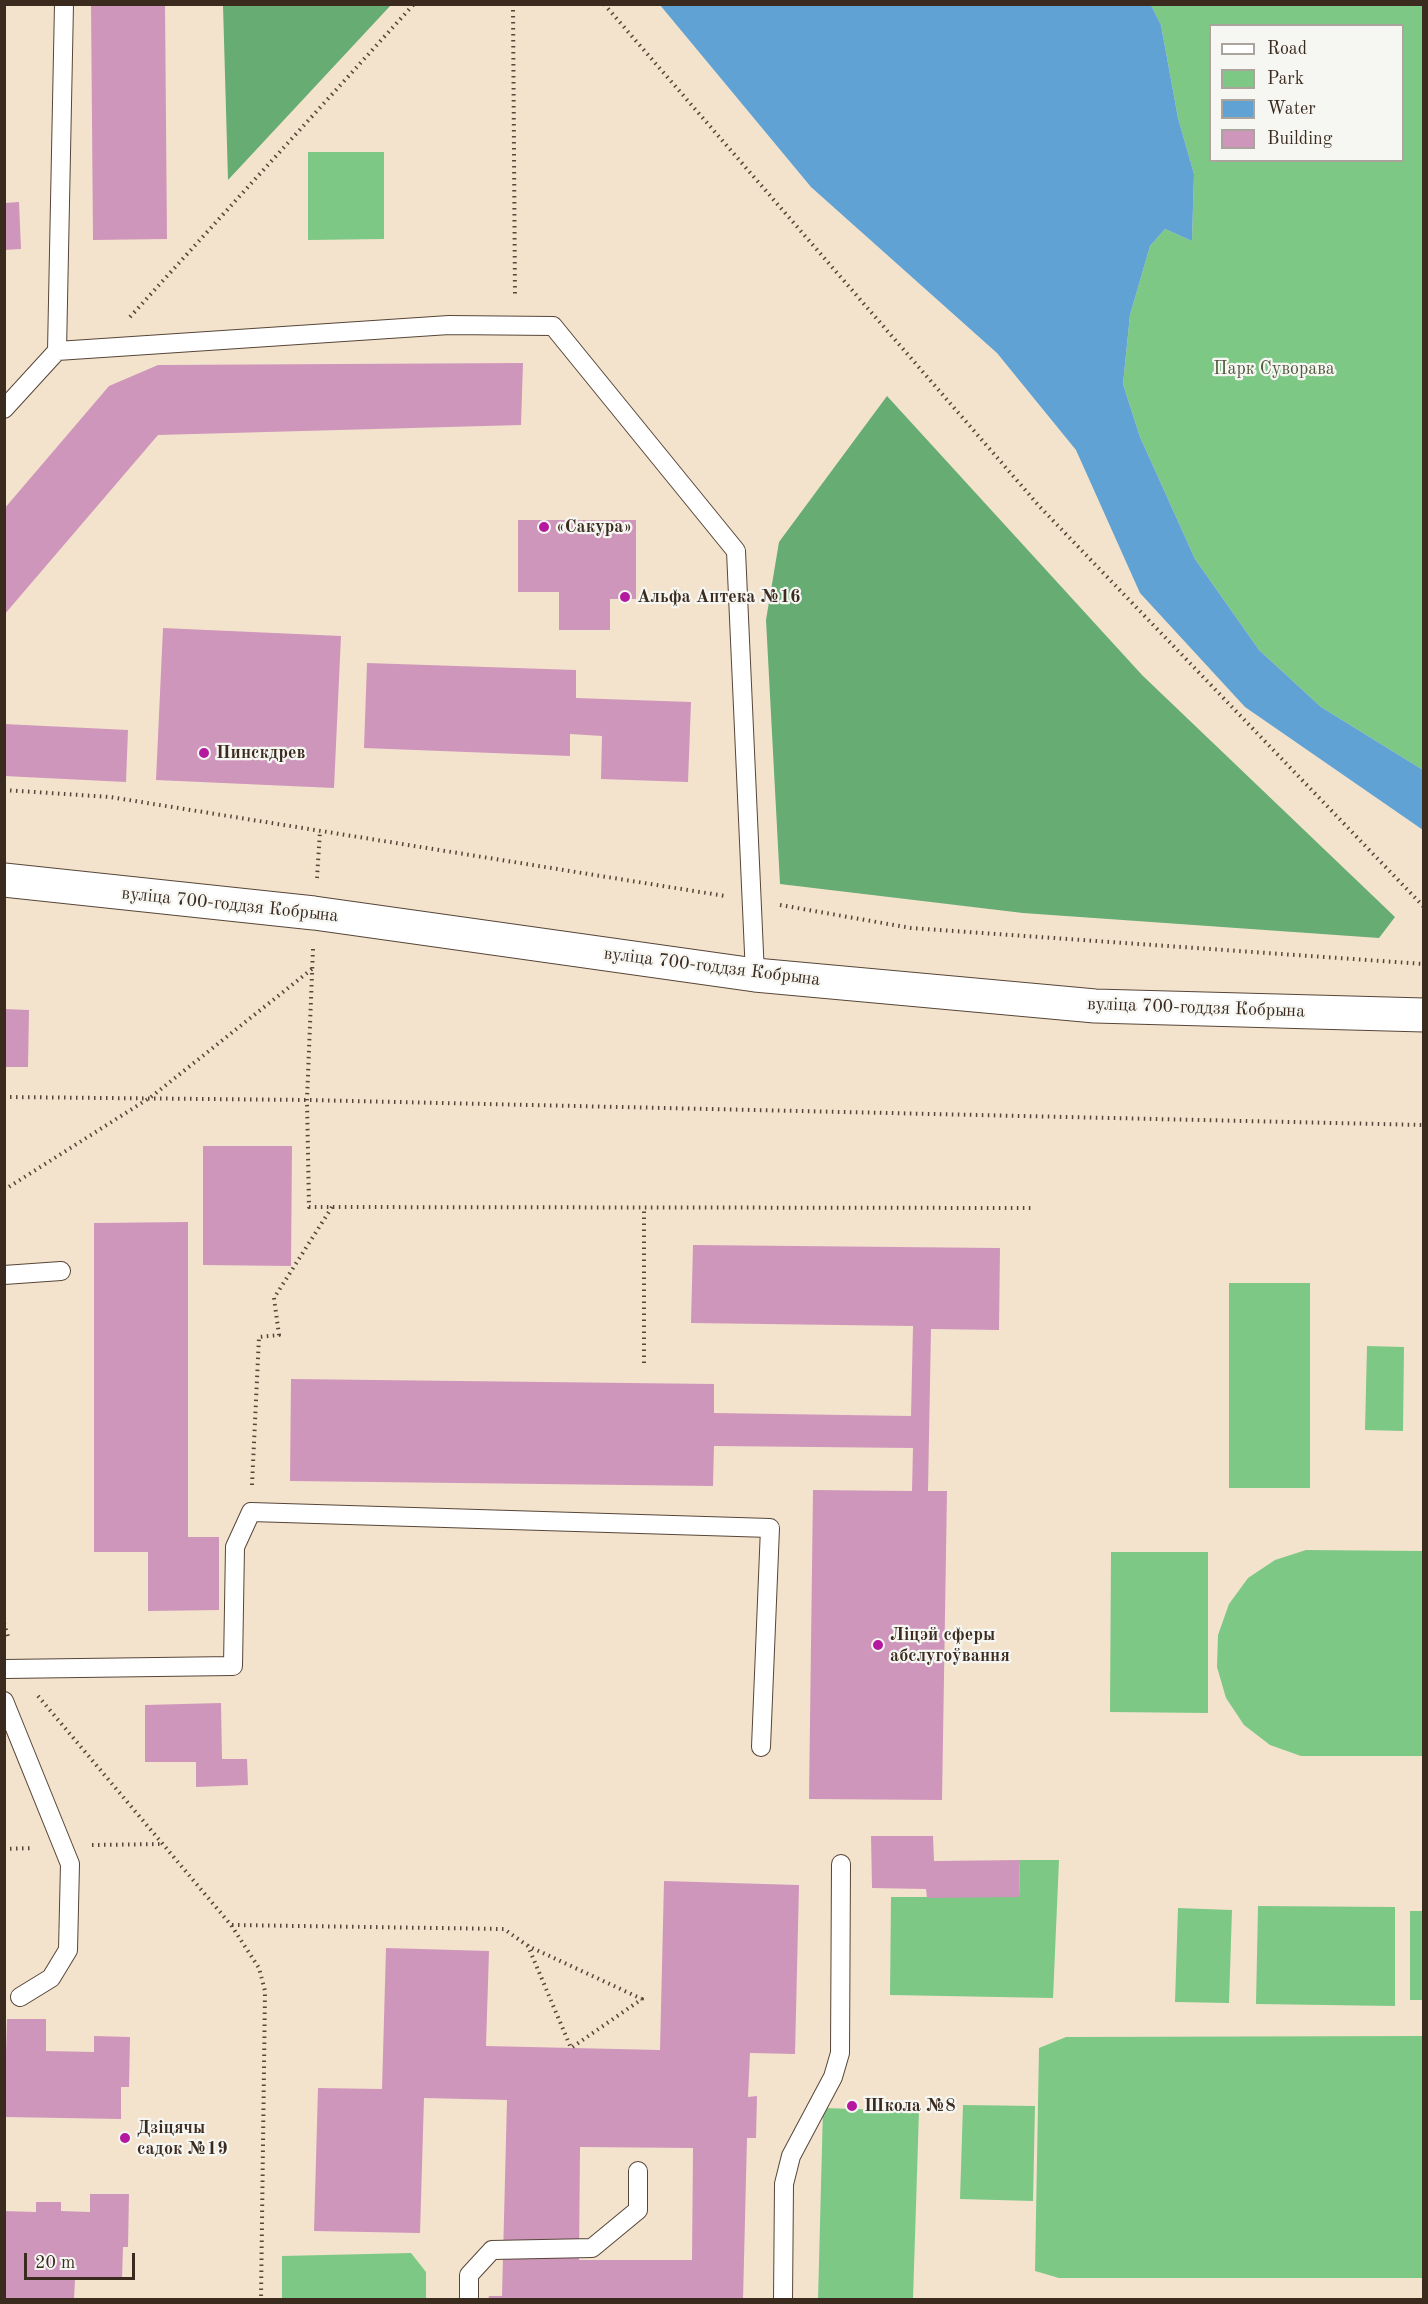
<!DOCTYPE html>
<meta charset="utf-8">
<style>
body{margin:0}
#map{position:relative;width:1428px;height:2304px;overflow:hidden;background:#f3e3cd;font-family:"Old Standard TT",serif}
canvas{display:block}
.frame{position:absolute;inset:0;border:6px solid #3b2a1e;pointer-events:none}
.legend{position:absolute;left:1209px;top:24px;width:195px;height:138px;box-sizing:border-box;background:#f6f6f2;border:2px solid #aba49d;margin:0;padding:8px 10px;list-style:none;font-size:18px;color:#3b2a1e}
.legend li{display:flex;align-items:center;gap:12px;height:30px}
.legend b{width:30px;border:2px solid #aba49d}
.scale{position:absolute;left:24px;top:2253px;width:111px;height:27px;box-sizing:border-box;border:3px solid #3b2a1e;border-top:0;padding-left:8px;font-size:18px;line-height:21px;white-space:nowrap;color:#3b2a1e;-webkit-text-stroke:4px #f6f6f2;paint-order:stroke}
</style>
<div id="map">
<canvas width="1428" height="2304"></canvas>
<div class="frame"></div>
<ul class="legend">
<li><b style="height:8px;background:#fff"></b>Road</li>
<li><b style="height:16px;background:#7ec886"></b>Park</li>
<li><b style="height:16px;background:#60a2d4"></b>Water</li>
<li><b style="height:16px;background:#cf96bb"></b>Building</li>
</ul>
<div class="scale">20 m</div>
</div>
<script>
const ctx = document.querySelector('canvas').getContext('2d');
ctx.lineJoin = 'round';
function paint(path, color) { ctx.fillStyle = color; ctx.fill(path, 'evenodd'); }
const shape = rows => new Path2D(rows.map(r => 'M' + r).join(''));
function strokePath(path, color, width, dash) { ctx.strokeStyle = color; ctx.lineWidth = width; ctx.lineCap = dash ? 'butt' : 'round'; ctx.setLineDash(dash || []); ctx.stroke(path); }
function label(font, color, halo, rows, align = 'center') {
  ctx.font = font + ' "Old Standard TT",serif'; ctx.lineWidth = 4.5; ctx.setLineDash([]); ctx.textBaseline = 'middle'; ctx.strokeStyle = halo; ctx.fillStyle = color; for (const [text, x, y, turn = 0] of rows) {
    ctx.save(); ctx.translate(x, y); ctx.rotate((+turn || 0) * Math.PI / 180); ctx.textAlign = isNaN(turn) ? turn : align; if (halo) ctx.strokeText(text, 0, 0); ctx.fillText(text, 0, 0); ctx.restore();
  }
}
paint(shape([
 [1151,5,1423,5,1423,770,1321,707,1259,650,1195,559,1140,437,1123,384,1130,315,1150,246,1165,229,1192,241,1194,174,1178,118,1161,25],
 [1210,26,1402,26,1402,160,1210,160],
 [308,152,384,152,384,239,308,240],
 [1229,1283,1310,1283,1310,1488,1229,1488],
 [1367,1346,1404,1347,1403,1431,1365,1430],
 [1306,1550,1423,1551,1423,1756,1301,1756,1270,1745,1244,1725,1226,1698,1217,1667,1218,1635,1229,1604,1248,1578,1275,1560],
 [1111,1552,1208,1552,1208,1713,1110,1712],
 [1020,1860,1059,1860,1053,1998,890,1995,891,1897,1019,1897],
 [1258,1906,1395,1907,1395,2006,1256,2004],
 [1178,1908,1232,1910,1229,2003,1175,2002],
 [1410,1911,1423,1911,1423,2000,1410,2000],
 [1423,2036,1423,2278,1059,2278,1035,2271,1039,2048,1066,2037],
 [963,2105,1035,2106,1033,2201,960,2199],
 [823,2108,919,2111,913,2299,818,2300],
 [411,2253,426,2272,426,2299,282,2299,282,2256]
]), '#7ec886');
paint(shape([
 [223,5,391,5,228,180],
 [887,396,1142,675,1395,917,1379,938,1023,913,780,884,766,620,779,542]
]), '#66ac73');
paint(shape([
 [660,5,1151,5,1161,25,1178,118,1194,174,1192,241,1165,229,1150,246,1130,315,1123,384,1140,437,1195,559,1259,650,1321,707,1423,770,1423,830,1245,707,1140,593,1076,450,997,353,811,187]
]), '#60a2d4');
paint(shape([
 [91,4,165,4,167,239,93,240],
 [19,202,21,249,4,250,4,203],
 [523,363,521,425,158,435,4,615,4,509,109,386,158,365],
 [518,520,636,520,636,599,610,599,610,630,559,630,559,592,518,592],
 [163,628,341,636,334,788,156,780],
 [367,663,576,670,576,698,691,702,688,782,601,779,602,736,570,734,570,756,364,748],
 [4,724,128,730,126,782,4,776],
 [4,1009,29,1010,28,1067,4,1067],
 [203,1146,292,1146,291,1266,203,1265],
 [188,1222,188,1537,219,1537,219,1610,148,1611,148,1552,94,1552,94,1223],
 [693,1245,1000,1248,999,1330,931,1329,928,1491,947,1491,942,1800,809,1799,813,1490,912,1491,913,1448,714,1446,713,1486,290,1481,291,1379,714,1384,714,1413,911,1416,913,1326,691,1323],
 [221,1703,222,1759,247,1759,248,1785,196,1787,196,1762,145,1762,145,1705],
 [871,1836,933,1836,934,1861,1020,1860,1019,1897,927,1898,926,1889,872,1888],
 [664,1881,799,1885,795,2054,750,2053,748,2097,757,2096,756,2138,747,2138,743,2300,488,2300,489,2296,502,2296,507,2100,424,2098,420,2233,314,2231,318,2088,382,2089,386,1948,489,1951,486,2046,660,2050],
 [580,2147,693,2148,692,2260,579,2260],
 [7,2019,46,2019,46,2051,94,2052,94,2036,130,2037,129,2087,121,2087,121,2119,4,2117],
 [90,2194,129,2194,128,2247,123,2247,122,2280,75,2279,74,2300,4,2300,4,2211,36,2212,36,2202,61,2202,61,2211,90,2212]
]), '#cf96bb');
const service = shape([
 [57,351,64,4],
 [4,409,57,351,449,325,553,326,736,551,755,975],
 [4,1275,61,1271],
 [4,1669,233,1666,235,1547,251,1512,770,1528,761,1747],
 [4,1701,70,1864,68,1950,51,1978,20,1997],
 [469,2300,469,2275,492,2250,592,2248,638,2210,638,2171],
 [783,2300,784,2184,791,2156,833,2077,840,2053,841,1864]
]);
const tertiary = shape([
 [4,880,314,913,755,975,1095,1006,1424,1015]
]);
strokePath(service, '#574638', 20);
strokePath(tertiary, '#574638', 35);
strokePath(shape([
 [513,4,515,298],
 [604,4,1040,507,1424,907],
 [130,317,414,4],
 [4,790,110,797,725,896],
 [317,878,320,831],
 [780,905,911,928,1424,964],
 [313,949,307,1100,309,1207,1033,1208],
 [4,1097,307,1100,1424,1125],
 [4,1190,151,1097,312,969],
 [644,1363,644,1207],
 [252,1485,259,1337,279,1335,274,1298,332,1207],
 [4,1623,9,1640],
 [38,1696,231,1925,259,1968,265,1991,261,2300],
 [92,1845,162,1844],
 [4,1849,34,1848],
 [232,1925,504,1929,528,1946,571,2048,642,1999,528,1946]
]), '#574638', 4, [1.5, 4.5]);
strokePath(service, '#fff', 18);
strokePath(tertiary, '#fff', 33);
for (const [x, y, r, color] of [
 [544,527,6,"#b5179e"],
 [625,597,6,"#b5179e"],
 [204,753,6,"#b5179e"],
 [878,1645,6,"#b5179e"],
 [852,2106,6,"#b5179e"],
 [125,2138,6,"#b5179e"]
]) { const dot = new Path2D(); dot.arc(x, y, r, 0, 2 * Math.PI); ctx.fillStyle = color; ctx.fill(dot); strokePath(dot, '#f6f6f2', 2); }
label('18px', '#4f593d', '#f6f6f2', [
 ["Парк Суворава",1274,369]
]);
label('bold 18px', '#3b2a1e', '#f6f6f2', [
 ["«Сакура»",556,527],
 ["Альфа Аптека №16",637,597],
 ["Пинскдрев",216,753],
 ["Ліцэй сферы",890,1635],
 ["абслугоўвання",890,1656],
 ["Школа №8",864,2106],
 ["Дзіцячы",137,2128],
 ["садок №19",137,2149]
], 'left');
label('18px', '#3b2a1e', '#f6f6f2', [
 ["вуліца 700-годдзя Кобрына",230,905,6],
 ["вуліца 700-годдзя Кобрына",712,967,7],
 ["вуліца 700-годдзя Кобрына",1196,1008,2]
]);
</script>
